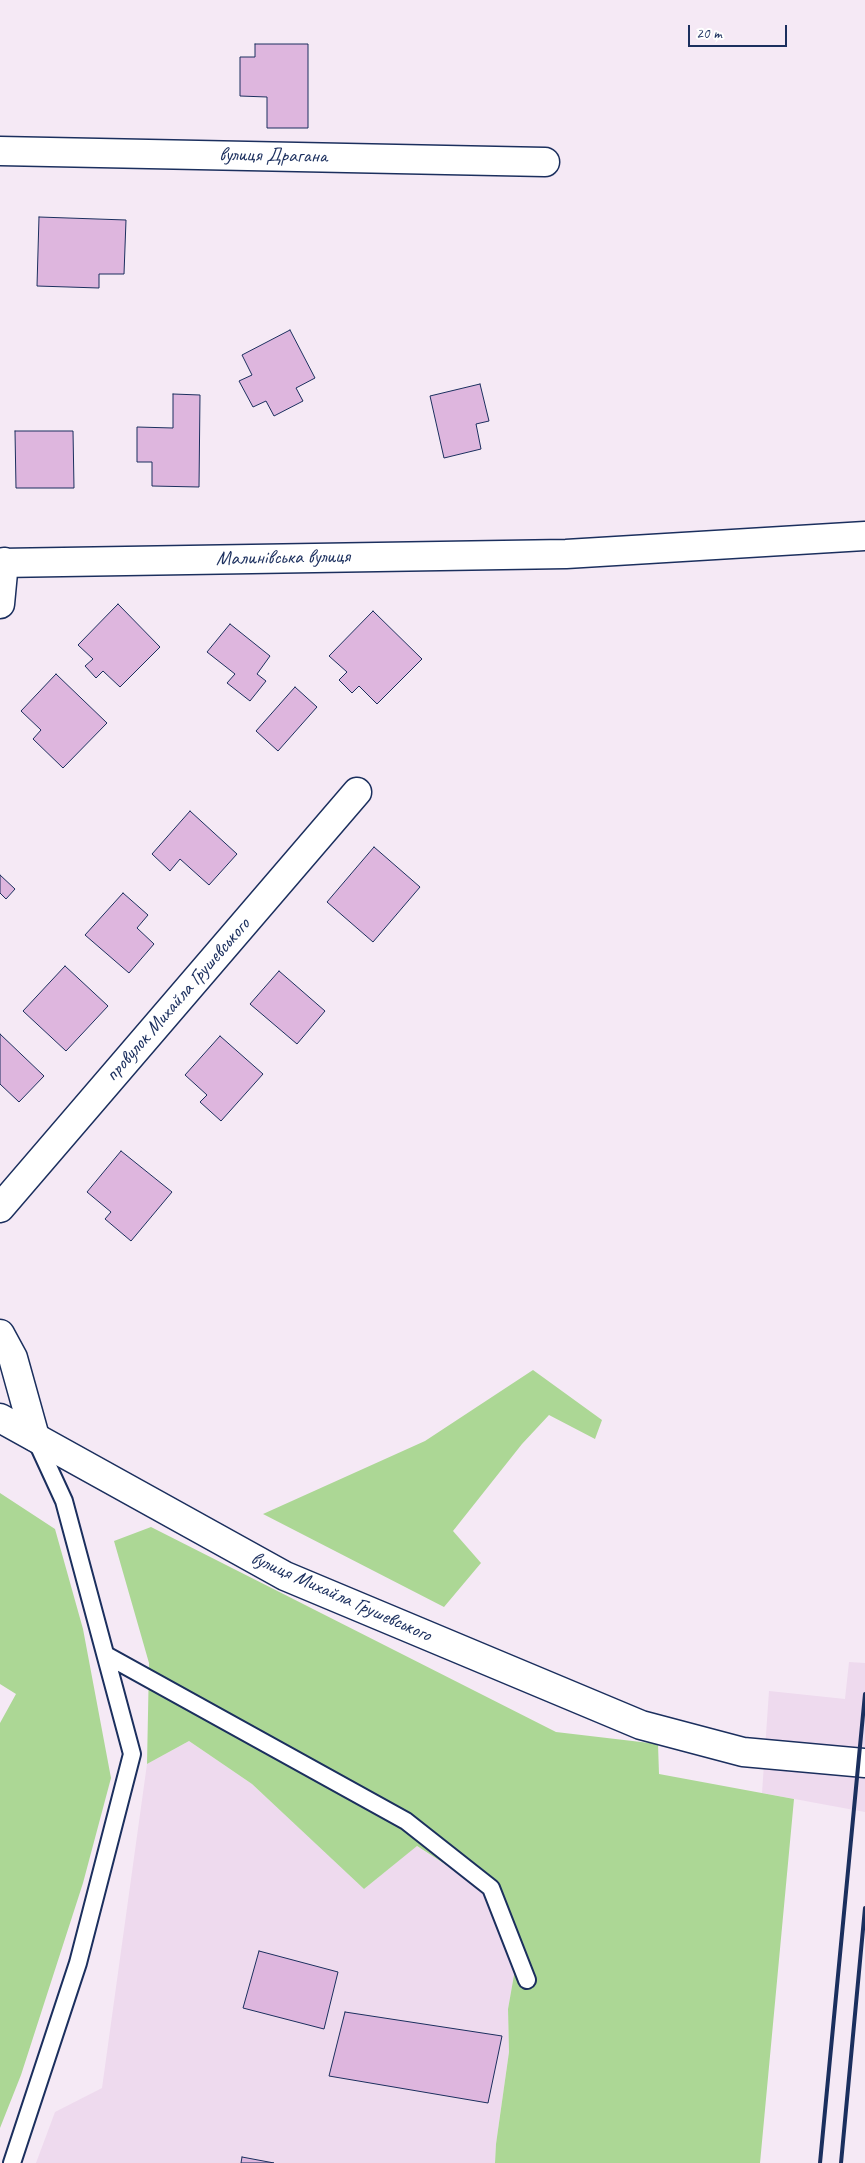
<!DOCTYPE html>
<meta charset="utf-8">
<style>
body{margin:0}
#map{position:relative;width:865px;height:2163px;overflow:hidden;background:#f5e9f5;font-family:Caveat,sans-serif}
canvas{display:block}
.scale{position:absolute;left:688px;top:25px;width:99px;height:22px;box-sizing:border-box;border:2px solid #1b2f5e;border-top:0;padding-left:6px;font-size:15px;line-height:18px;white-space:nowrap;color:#1b2f5e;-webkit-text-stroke:4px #fff;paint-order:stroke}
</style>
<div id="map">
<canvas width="865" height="2163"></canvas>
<div class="scale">20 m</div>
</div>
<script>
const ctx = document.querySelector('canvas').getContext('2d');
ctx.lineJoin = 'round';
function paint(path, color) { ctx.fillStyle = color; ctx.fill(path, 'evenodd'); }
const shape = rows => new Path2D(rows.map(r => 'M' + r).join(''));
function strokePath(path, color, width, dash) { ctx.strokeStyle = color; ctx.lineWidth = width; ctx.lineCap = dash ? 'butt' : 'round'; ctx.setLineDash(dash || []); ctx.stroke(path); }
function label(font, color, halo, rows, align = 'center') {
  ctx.font = font + ' Caveat,sans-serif'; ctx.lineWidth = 4; ctx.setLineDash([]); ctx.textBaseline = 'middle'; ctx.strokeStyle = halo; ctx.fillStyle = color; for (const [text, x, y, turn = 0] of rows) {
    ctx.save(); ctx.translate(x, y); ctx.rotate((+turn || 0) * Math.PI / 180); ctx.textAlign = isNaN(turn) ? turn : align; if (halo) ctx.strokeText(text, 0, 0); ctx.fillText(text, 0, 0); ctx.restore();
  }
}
paint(shape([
 [849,1662,865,1663,865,1812,762,1793,769,1691,845,1699],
 [189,1741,252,1784,364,1889,416,1846,471,1881,496,1903,517,1958,508,2009,509,2052,496,2144,495,2163,36,2163,55,2112,102,2088,147,1764]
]), '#eedaee');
paint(shape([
 [533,1370,602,1420,595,1439,549,1415,522,1444,453,1531,481,1563,444,1607,263,1514,425,1441],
 [0,1493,55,1529,83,1629,111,1778,83,1883,21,2075,0,2128,0,1723,16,1694,0,1684],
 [151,1527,556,1732,658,1744,659,1774,794,1799,760,2163,495,2163,496,2144,509,2052,508,2009,517,1958,496,1903,471,1881,417,1846,364,1889,252,1784,189,1741,147,1764,149,1663,114,1541]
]), '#acd795');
const building = shape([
 [255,44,308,44,308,128,267,128,267,97,240,96,240,57,255,57,255,44],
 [39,217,126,220,124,274,99,274,99,288,37,286,39,217],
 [290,330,315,378,296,388,303,401,274,416,266,401,253,407,239,381,252,375,242,355,290,330],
 [480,384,489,421,476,424,481,449,444,458,430,396,480,384],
 [173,394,200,395,199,487,152,486,152,462,137,462,137,427,173,428,173,394],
 [15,431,73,431,74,488,16,488,15,431],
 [118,604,160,647,120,687,103,671,96,678,85,666,93,659,78,645,118,604],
 [373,611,422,659,377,704,359,686,352,693,339,680,347,672,329,656,373,611],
 [230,624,270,656,257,674,266,681,250,701,227,683,235,674,207,652,230,624],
 [56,674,107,723,63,768,33,739,41,730,21,711,56,674],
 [295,687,317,707,278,751,256,731,295,687],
 [190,811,237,854,209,885,180,859,170,871,152,854,190,811],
 [374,847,420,887,373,942,327,902,374,847],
 [0,875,15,889,6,899,0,893,0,875],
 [123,893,148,915,137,928,154,944,129,973,85,935,123,893],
 [65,966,108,1006,66,1051,23,1011,65,966],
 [279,971,325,1011,297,1044,250,1004,279,971],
 [0,1034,44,1076,19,1102,0,1084,0,1034],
 [220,1036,263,1074,221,1121,200,1102,207,1095,185,1075,220,1036],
 [121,1151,172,1192,131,1241,105,1219,111,1212,87,1192,121,1151],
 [259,1951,338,1972,324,2029,243,2008,259,1951],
 [345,2012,502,2036,488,2103,329,2076,345,2012],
 [242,2157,274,2163,241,2163,242,2157]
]);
paint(building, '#deb6de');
strokePath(building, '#1b2f5e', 1);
const lane = shape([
 [106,1655,406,1821,491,1888,527,1980],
 [12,2163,78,1963,132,1754,64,1501,35,1438]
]);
const street = shape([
 [0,151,545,162],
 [0,563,566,554,865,536],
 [0,604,4,562],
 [0,1208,357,792],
 [0,1334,13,1358,35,1437]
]);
const secondary = shape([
 [0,1418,285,1576,641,1725,743,1752,865,1763]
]);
strokePath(lane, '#1b2f5e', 20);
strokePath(street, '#1b2f5e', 31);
strokePath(secondary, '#1b2f5e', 31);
strokePath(lane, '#fff', 16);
strokePath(street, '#fff', 28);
strokePath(secondary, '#fff', 28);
strokePath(shape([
 [820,2163,865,1694],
 [841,2163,865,1908]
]), '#1b2f5e', 4);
label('20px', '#1b2f5e', '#fff', [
 ["вулиця Драгана",273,156,1],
 ["Малинівська вулиця",283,558,-1],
 ["провулок Михайла Грушевського",178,1000,-49],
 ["вулиця Михайла Грушевського",341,1597,24]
]);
</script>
